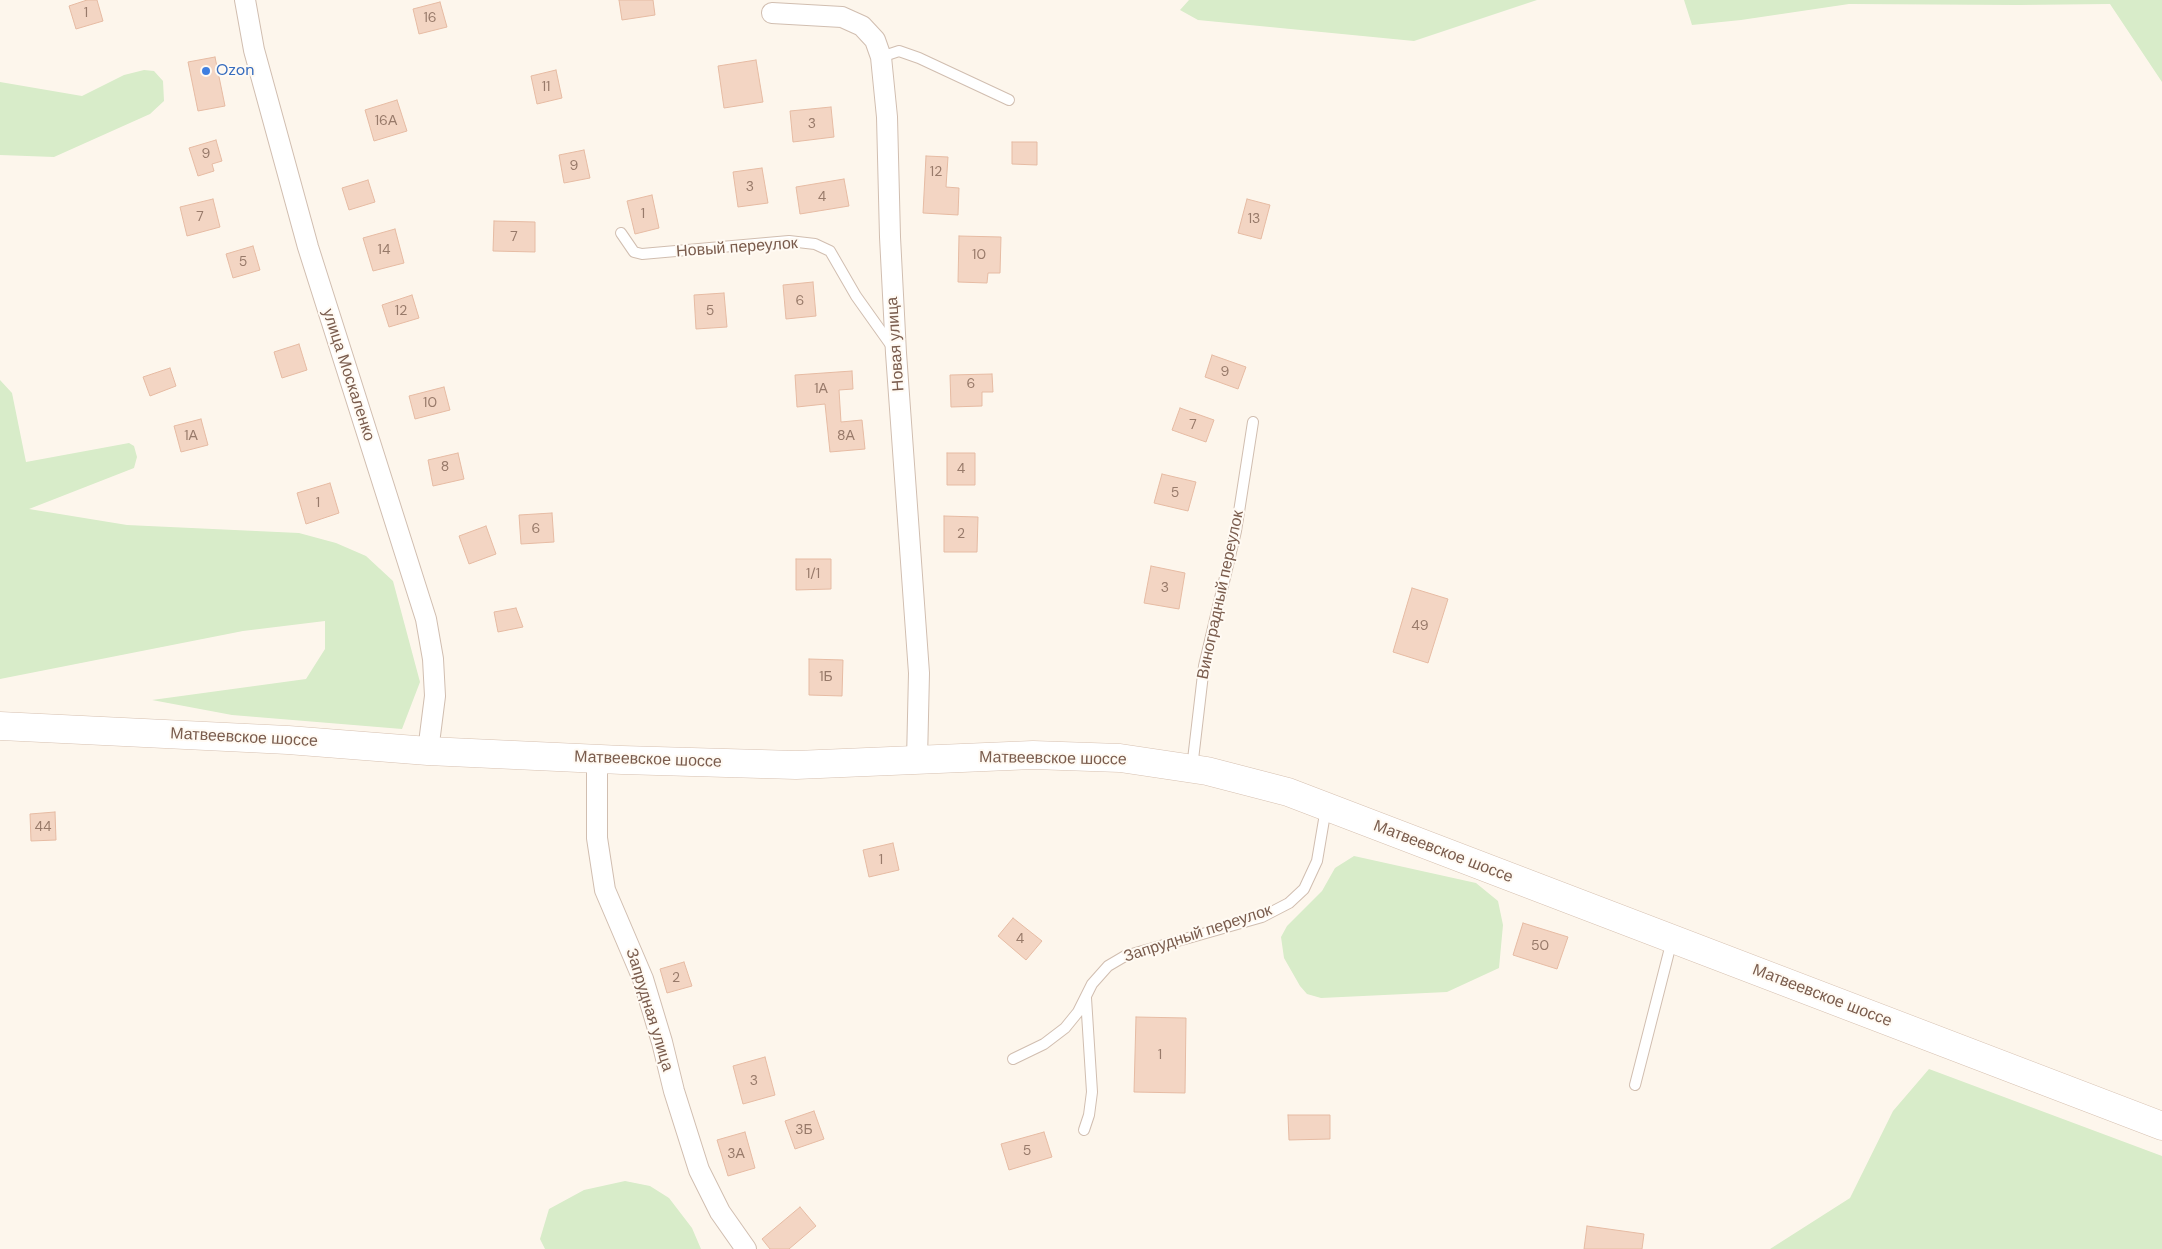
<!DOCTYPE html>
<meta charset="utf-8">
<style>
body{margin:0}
canvas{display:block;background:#fdf6ec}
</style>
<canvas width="2162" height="1249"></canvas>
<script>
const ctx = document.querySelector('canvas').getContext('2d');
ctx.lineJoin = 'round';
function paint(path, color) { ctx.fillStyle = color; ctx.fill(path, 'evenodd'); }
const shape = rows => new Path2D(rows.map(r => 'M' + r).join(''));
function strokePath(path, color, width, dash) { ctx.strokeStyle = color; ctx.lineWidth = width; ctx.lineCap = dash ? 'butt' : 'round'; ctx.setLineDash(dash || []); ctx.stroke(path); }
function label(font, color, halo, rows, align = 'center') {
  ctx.font = font + ' "DM Sans",sans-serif'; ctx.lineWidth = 4; ctx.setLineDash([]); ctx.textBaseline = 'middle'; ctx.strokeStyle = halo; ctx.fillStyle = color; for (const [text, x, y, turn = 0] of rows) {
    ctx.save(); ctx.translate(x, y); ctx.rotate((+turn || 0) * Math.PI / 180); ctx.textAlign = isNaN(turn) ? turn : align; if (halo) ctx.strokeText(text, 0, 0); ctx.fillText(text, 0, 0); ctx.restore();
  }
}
paint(shape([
 [1189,0,1537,0,1414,41,1198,20,1180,10],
 [1684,0,2162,0,2162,82,2110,4,2018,5,1849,4,1741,20,1692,25],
 [144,70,154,71,163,81,164,101,150,114,54,157,0,155,0,82,82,96,124,75],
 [0,380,12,393,26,462,129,443,134,446,137,457,134,468,29,509,127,525,299,533,336,543,366,556,393,581,420,682,402,729,232,715,152,700,306,679,325,649,325,621,243,631,0,679],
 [1354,856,1476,883,1498,901,1503,925,1499,968,1447,992,1321,998,1307,994,1300,986,1284,958,1281,937,1287,926,1322,891,1335,868],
 [1929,1069,2162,1156,2162,1249,1770,1249,1850,1198,1893,1111],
 [625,1181,650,1186,669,1198,692,1228,701,1249,545,1249,540,1239,549,1209,584,1190]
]), '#d8ecc9');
const building = shape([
 [87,0,97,0,103,21,76,29,69,6,87,0],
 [619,0,653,0,655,15,622,20,619,0],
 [440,2,447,27,419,34,413,9,440,2],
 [215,57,225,106,198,111,188,62,215,57],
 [756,60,763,102,724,108,718,66,756,60],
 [556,70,562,98,537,104,531,76,556,70],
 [397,100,407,131,374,141,365,110,397,100],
 [831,107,834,137,793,142,790,111,831,107],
 [216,140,222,161,212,164,214,171,198,176,189,148,216,140],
 [1012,142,1037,142,1037,165,1012,164,1012,142],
 [584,150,590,178,564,183,559,155,584,150],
 [926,156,948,157,946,187,959,188,958,215,923,213,926,156],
 [762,168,768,203,738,207,733,172,762,168],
 [844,179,849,206,800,214,796,187,844,179],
 [368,180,375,202,349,210,342,188,368,180],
 [652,195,659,228,635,234,627,201,652,195],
 [213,199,220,227,187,236,180,207,213,199],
 [1247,199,1270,205,1261,239,1238,233,1247,199],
 [494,221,535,222,535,252,493,251,494,221],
 [395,229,404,263,373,271,363,238,395,229],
 [959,236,1001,237,1000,273,988,273,987,283,958,282,959,236],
 [253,246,260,270,233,278,226,254,253,246],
 [813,282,816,316,786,319,783,285,813,282],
 [724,293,727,327,696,329,694,295,724,293],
 [412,295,419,318,389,327,382,305,412,295],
 [299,344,307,370,282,378,274,352,299,344],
 [1212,355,1246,367,1238,389,1205,377,1212,355],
 [170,368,176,386,150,396,143,377,170,368],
 [852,371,853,389,839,390,841,422,862,420,865,449,830,452,825,404,797,407,795,375,852,371],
 [992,374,993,392,982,392,982,406,951,407,950,375,992,374],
 [444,387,450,410,415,419,409,396,444,387],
 [1180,408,1214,420,1206,442,1172,430,1180,408],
 [201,419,208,445,181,452,174,426,201,419],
 [458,453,464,479,433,486,428,460,458,453],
 [947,453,975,453,975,485,947,485,947,453],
 [1162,474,1196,482,1188,511,1154,503,1162,474],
 [330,483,339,513,306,524,297,493,330,483],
 [552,513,554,542,521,544,519,515,552,513],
 [944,516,978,517,977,552,944,552,944,516],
 [486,526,496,554,469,564,459,536,486,526],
 [796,559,831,559,831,589,796,590,796,559],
 [1151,566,1185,573,1179,609,1144,603,1151,566],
 [1412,588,1448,599,1428,663,1393,652,1412,588],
 [516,608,523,627,498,632,494,612,516,608],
 [809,659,843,660,842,696,809,695,809,659],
 [55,812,56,840,31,841,30,814,55,812],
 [893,843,899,870,869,877,863,850,893,843],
 [1013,918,1042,941,1026,960,998,936,1013,918],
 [1523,923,1568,937,1557,969,1513,955,1523,923],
 [684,962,692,986,667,993,660,969,684,962],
 [1136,1017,1186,1018,1185,1093,1134,1092,1136,1017],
 [765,1057,775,1095,743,1104,733,1066,765,1057],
 [814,1111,824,1139,795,1149,785,1121,814,1111],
 [1288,1115,1330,1115,1330,1139,1289,1140,1288,1115],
 [745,1132,755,1168,728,1176,717,1140,745,1132],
 [1044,1132,1052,1157,1009,1170,1001,1144,1044,1132],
 [800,1207,816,1226,789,1249,770,1249,762,1239,800,1207],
 [1587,1226,1644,1234,1642,1249,1584,1249,1587,1226]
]);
paint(building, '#f3d5c3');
strokePath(building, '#e6bba3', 1);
const service = shape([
 [881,57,899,51,919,58,1009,100],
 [621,233,634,252,642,254,789,241,815,244,830,251,856,296,893,348],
 [1192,768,1204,666,1236,531,1253,422],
 [1013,1059,1044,1044,1065,1028,1078,1012,1092,984,1108,966,1125,956,1262,917,1289,903,1304,889,1317,861,1326,808],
 [1635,1085,1672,940],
 [1084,1130,1089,1115,1092,1092,1086,998]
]);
const minor = shape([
 [245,0,254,50,308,247,426,619,433,659,435,696,428,751],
 [772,13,842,17,862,26,875,40,881,57,887,117,890,237,896,353,919,673,917,760],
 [597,759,597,838,605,890,643,979,662,1042,674,1091,699,1170,720,1212,746,1249]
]);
const secondary = shape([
 [0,726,288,740,428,751,622,760,796,765,1033,755,1120,758,1207,771,1288,792,2162,1126]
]);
strokePath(service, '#d1beb0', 12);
strokePath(minor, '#d1beb0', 22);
strokePath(secondary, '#d6c0b0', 29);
strokePath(service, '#fff', 10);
strokePath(minor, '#fff', 20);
strokePath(secondary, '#fff', 28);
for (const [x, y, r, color] of [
 [206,71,5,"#3f7fe0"]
]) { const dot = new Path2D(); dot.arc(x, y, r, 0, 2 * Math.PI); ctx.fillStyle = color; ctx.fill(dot); strokePath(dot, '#fffaf3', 2); }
label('14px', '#987a6a', null, [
 ["1",86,13],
 ["16",430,18],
 ["11",546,87],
 ["16А",386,121],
 ["3",812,124],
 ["9",206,154],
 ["9",574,166],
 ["12",936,172],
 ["3",750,187],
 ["4",822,197],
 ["1",643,214],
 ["7",200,217],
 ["13",1254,219],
 ["7",514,237],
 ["14",384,250],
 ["10",979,255],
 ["5",243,262],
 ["6",800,301],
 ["12",401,311],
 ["5",710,311],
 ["9",1225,372],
 ["6",971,384],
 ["1А",821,389],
 ["10",430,403],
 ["7",1193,425],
 ["1А",191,436],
 ["8А",846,436],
 ["8",445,467],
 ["4",961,469],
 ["5",1175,493],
 ["1",318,503],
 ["6",536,529],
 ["2",961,534],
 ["1/1",813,574],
 ["3",1165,588],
 ["49",1420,626],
 ["1Б",826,677],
 ["44",43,827],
 ["1",881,860],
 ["4",1020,939],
 ["50",1540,946],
 ["2",676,978],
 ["1",1160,1055],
 ["3",754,1081],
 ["3Б",804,1130],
 ["5",1027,1151],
 ["3А",736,1154]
]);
label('16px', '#366cbe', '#fffaf3', [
 ["Ozon",216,71]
], 'left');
label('16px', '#7a5c4d', '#fffaf3', [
 ["Новый переулок",737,248,-4],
 ["Новая улица",896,344,-94],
 ["улица Москаленко",348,375,72],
 ["Виноградный переулок",1221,595,-78],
 ["Матвеевское шоссе",244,738,3],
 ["Матвеевское шоссе",1053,759,1],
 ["Матвеевское шоссе",648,760,2],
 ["Матвеевское шоссе",1443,852,21],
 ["Запрудный переулок",1198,934,-18],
 ["Матвеевское шоссе",1822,996,21],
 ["Запрудная улица",649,1010,73]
]);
</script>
